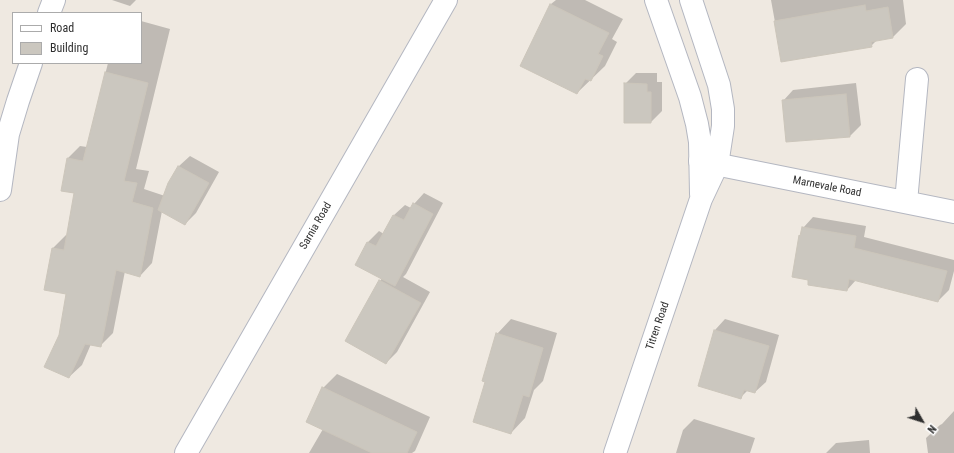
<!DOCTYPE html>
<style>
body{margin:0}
#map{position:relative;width:954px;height:453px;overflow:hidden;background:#efe9e1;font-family:"Roboto Condensed",sans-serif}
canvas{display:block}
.legend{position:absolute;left:12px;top:12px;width:130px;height:52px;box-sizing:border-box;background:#fff;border:1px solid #ababab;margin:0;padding:5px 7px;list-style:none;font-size:12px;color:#2e2e2e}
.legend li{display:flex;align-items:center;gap:8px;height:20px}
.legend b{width:20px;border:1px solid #ababab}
.north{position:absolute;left:902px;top:401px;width:40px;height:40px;-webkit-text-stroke:3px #fff;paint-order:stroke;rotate:129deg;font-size:11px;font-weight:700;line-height:16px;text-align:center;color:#2e2e2e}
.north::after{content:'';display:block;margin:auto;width:14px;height:18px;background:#2e2e2e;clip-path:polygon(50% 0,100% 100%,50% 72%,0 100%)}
</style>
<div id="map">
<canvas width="954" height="453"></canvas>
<ul class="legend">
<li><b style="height:5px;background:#fff"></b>Road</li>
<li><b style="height:11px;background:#cbc7bf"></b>Building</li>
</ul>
<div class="north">N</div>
</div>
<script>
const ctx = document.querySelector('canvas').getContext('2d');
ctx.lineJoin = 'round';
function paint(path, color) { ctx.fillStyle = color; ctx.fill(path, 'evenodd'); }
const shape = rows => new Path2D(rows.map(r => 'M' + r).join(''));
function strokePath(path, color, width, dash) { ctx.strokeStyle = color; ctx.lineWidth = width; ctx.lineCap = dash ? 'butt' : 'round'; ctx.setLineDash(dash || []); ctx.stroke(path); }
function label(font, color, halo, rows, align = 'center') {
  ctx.font = font + ' "Roboto Condensed",sans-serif'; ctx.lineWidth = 3; ctx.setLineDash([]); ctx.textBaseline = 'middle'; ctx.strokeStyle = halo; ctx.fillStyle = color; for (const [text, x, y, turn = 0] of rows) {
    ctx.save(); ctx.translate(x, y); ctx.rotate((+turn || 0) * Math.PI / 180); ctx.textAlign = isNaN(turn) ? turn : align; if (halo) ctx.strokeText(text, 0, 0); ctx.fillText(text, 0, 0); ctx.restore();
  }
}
paint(shape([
 [112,0,136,0,130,6],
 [556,0,585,0,623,19,612,39,617,42,605,66,577,93,521,65,551,4],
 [771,0,903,0,906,24,893,37,877,40,871,46,782,61],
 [141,21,170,29,136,169,149,171,144,189,165,196,179,166,190,156,219,172,196,213,185,224,162,211,152,263,140,276,125,271,113,333,100,346,91,344,82,365,69,377,68,293,45,289,53,248,66,235,68,236,75,193,62,191,68,158,80,146,87,147,108,63,141,63],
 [636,73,657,73,657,82,662,82,662,111,651,122,625,122,625,84],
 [856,83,861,125,850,136,787,141,783,101,793,90],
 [424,193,443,203,406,274,403,277,430,292,397,352,386,363,380,281,382,278,356,265,368,242,379,231,384,234,394,215,405,205,411,208,414,204],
 [813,217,866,226,864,237,954,260,954,271,949,290,938,301,856,280,847,290,800,236,802,234,803,228],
 [511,319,557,333,543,381,534,390,525,418,511,433,486,382,497,334],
 [725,319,779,335,766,382,755,392,748,390,741,397,699,385,715,330],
 [337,374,430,417,415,451,412,453,309,453,323,429,323,388],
 [954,411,954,453,928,453,926,438,940,425,942,424],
 [694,419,755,438,750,453,676,453,683,430],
 [869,440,870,453,826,453,836,443]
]), '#0003');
const building = shape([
 [550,4,609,33,598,54,603,56,591,81,585,79,577,94,520,66,550,4],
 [865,5,866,11,888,7,893,38,871,42,872,47,781,62,774,21,865,5],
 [105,72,148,83,124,181,137,183,132,202,153,208,140,277,116,270,101,347,85,344,69,378,44,367,59,335,66,294,44,290,52,248,64,250,74,193,61,191,67,158,83,161,105,72],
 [624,83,647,84,647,92,651,92,651,123,624,123,624,83],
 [846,94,850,137,786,142,782,100,846,94],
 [178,166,209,183,185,225,158,210,168,183,178,166],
 [413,203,433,214,395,286,355,265,367,242,376,246,393,215,404,220,413,203],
 [802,227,856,236,854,248,947,271,938,302,849,279,847,291,808,285,808,280,792,277,799,235,800,236,802,227],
 [379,280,421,303,386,364,345,341,379,280],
 [714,330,769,346,755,393,744,390,741,399,698,386,714,330],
 [496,333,543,348,529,397,523,395,511,434,473,422,485,382,482,381,496,333],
 [322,387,417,432,407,453,372,453,306,422,322,387]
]);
paint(building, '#cbc7bf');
strokePath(building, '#cbc5ba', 1);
const minor = shape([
 [49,13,54,0],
 [700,161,954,212],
 [0,190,8,134,18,101,31,63],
 [906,202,917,79]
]);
const tertiary = shape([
 [656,0,690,97,697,124,700,142,701,194],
 [615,453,701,199,717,165,723,126,723,109,719,85,691,0]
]);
const secondary = shape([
 [186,453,446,0]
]);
strokePath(minor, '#b4b7c1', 24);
strokePath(tertiary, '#b4b7c1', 24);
strokePath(secondary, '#b4b7c1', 24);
strokePath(minor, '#fff', 22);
strokePath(tertiary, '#fff', 22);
strokePath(secondary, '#fff', 22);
label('11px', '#2e2e2e', '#fff', [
 ["Marnevale Road",827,187,11],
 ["Sarnia Road",316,226,-60],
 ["Titren Road",658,326,-71]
]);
</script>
